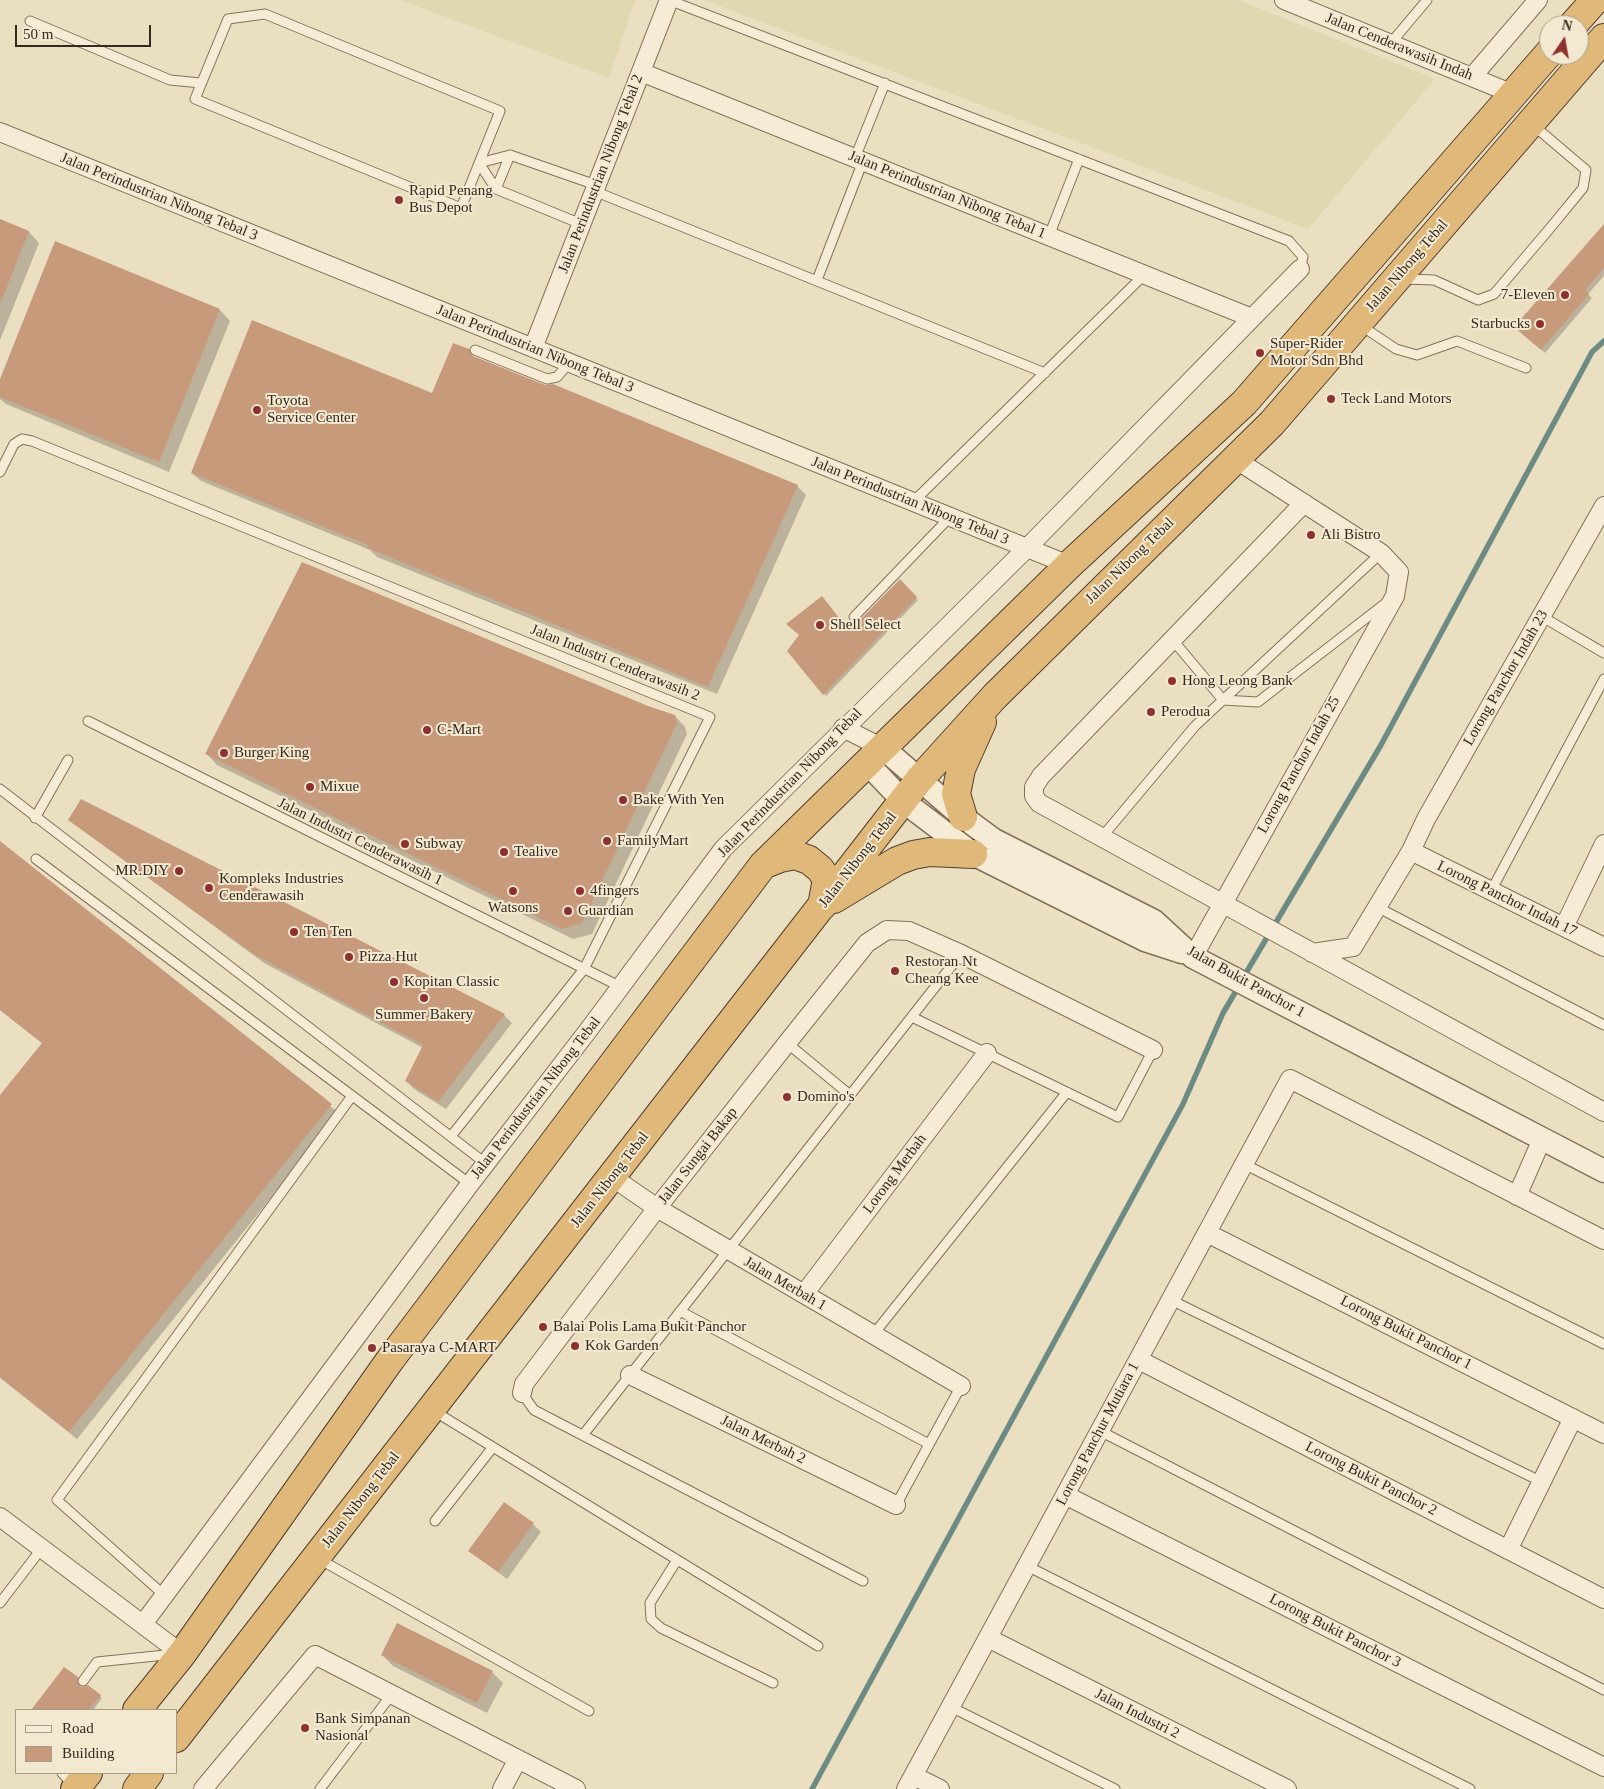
<!DOCTYPE html>
<style>
body{margin:0}
#map{position:relative;width:1604px;height:1789px;overflow:hidden;background:#ebdfc2;font-family:"Times New Roman",serif}
canvas{display:block}
.legend{position:absolute;left:15px;top:1709px;width:162px;height:65px;box-sizing:border-box;background:#f3e9d1;border:1px solid #a79c89;margin:0;padding:6px 9px;list-style:none;font-size:15px;color:#34291e}
.legend li{display:flex;align-items:center;gap:10px;height:25px}
.legend b{width:25px;border:1px solid #a79c89}
.north{position:absolute;left:1539px;top:15px;width:50px;height:50px;box-sizing:border-box;background:#f3e9d1;border:1px solid #a79c89;border-radius:50%;rotate:12deg;font-size:14px;font-weight:700;line-height:20px;text-align:center;color:#34291e}
.north::after{content:'';display:block;margin:auto;width:18px;height:22px;background:#8e2f30;clip-path:polygon(50% 0,100% 100%,50% 72%,0 100%)}
.scale{position:absolute;left:15px;top:25px;width:136px;height:22px;box-sizing:border-box;border:2px solid #34291e;border-top:0;padding-left:6px;font-size:15px;line-height:18px;white-space:nowrap;color:#34291e;-webkit-text-stroke:4px #f3e9d1;paint-order:stroke}
</style>
<div id="map">
<canvas width="1604" height="1789"></canvas>
<ul class="legend">
<li><b style="height:6px;background:#f6ecd5"></b>Road</li>
<li><b style="height:14px;background:#c69a7b"></b>Building</li>
</ul>
<div class="north">N</div>
<div class="scale">50 m</div>
</div>
<script>
const ctx = document.querySelector('canvas').getContext('2d');
ctx.lineJoin = 'round';
function paint(path, color) { ctx.fillStyle = color; ctx.fill(path, 'evenodd'); }
const shape = rows => new Path2D(rows.map(r => 'M' + r).join(''));
function strokePath(path, color, width, dash) { ctx.strokeStyle = color; ctx.lineWidth = width; ctx.lineCap = dash ? 'butt' : 'round'; ctx.setLineDash(dash || []); ctx.stroke(path); }
function label(font, color, halo, rows, align = 'center') {
  ctx.font = font + ' "Times New Roman",serif'; ctx.lineWidth = 4; ctx.setLineDash([]); ctx.textBaseline = 'middle'; ctx.strokeStyle = halo; ctx.fillStyle = color; for (const [text, x, y, turn = 0] of rows) {
    ctx.save(); ctx.translate(x, y); ctx.rotate((+turn || 0) * Math.PI / 180); ctx.textAlign = isNaN(turn) ? turn : align; if (halo) ctx.strokeText(text, 0, 0); ctx.fillText(text, 0, 0); ctx.restore();
  }
}
paint(shape([
 [400,0,635,0,609,78],
 [704,0,1238,0,1435,79,1308,229]
]), '#e0d8b0');
paint(shape([
 [0,221,29,232,39,243,0,340],
 [1604,226,1604,276,1588,294,1592,298,1545,353,1519,330],
 [220,310,230,321,169,472,6,404,0,399,0,382],
 [468,351,476,359,797,486,806,495,717,694,377,557,370,550,201,481,192,473,433,394],
 [900,581,918,600,826,696,804,672,848,630,859,622],
 [648,707,675,716,685,727,687,734,592,934,573,939,217,765,207,754],
 [70,820,504,1015,512,1023,446,1109,414,1089,407,1081,423,1048,264,963],
 [0,843,339,1113,77,1439,0,1378,0,1097,43,1044,0,1010],
 [533,1524,541,1532,507,1579,470,1551],
 [382,1655,492,1672,503,1683,487,1713,393,1666],
 [64,1669,80,1681,80,1688,88,1686,102,1698,93,1710,33,1710]
]), '#0003');
strokePath(shape([
 [1243,978,1381,745,1592,352,1604,341],
 [812,1789,1183,1104,1223,1013,1239,986]
]), '#6c8b83', 5.5);
paint(shape([
 [0,219,29,231,1,302,0,302],
 [1604,224,1604,268,1585,290,1589,294,1541,350,1514,327],
 [55,241,220,309,159,462,0,397,0,379],
 [252,320,432,393,453,343,469,349,473,356,545,385,553,384,798,485,708,687,367,548,368,545,191,473],
 [302,562,648,706,675,715,677,723,582,923,562,929,205,754],
 [900,579,917,597,823,695,787,651,799,635,786,624,822,596,847,628,859,621],
 [81,799,505,1014,438,1102,405,1081,423,1045,255,955,68,820],
 [0,841,332,1104,69,1432,0,1377,0,1095,42,1043,0,1010],
 [504,1502,534,1523,498,1572,468,1551],
 [397,1623,493,1671,477,1703,381,1655],
 [64,1667,78,1677,79,1686,83,1687,88,1685,101,1695,89,1710,31,1710]
]), '#c69a7b');
const service = shape([
 [669,0,1289,241,1303,257,1300,269],
 [265,14,500,111,461,208,195,99,228,19,265,14],
 [30,21,170,80,201,83],
 [1390,44,1427,0],
 [855,158,885,83],
 [479,163,510,155,596,185],
 [479,163,496,189,581,224],
 [496,189,510,155],
 [594,191,1045,373],
 [1049,236,1079,159],
 [1404,279,1434,280,1478,300,1494,294,1551,227,1583,188,1586,170,1533,125],
 [817,280,863,161],
 [1360,325,1396,349,1417,355,1457,341,1526,368],
 [475,350,547,379,557,377,569,363],
 [0,472,14,444,22,439,32,441,710,717,584,969,452,1135],
 [913,502,1145,274],
 [1541,616,1604,653],
 [854,617,950,517],
 [1172,639,1223,700,1258,702,1387,602],
 [88,721,621,987],
 [0,789,485,1163],
 [35,818,68,760],
 [1102,837,1195,726,1381,553],
 [36,859,470,1184],
 [1491,891,1604,679],
 [1377,907,1604,1025],
 [912,1017,1118,1117,1153,1050],
 [787,1043,850,1095],
 [1244,1164,1604,1344],
 [1171,1300,1542,1482],
 [680,1311,929,1444],
 [873,1335,1067,1092],
 [522,1393,534,1410,863,1581],
 [434,1411,818,1646],
 [1100,1431,1604,1690],
 [583,1435,961,954],
 [896,1505,961,1386],
 [435,1521,493,1447],
 [319,1559,589,1711],
 [677,1560,650,1603,651,1619,661,1628,773,1683],
 [1027,1566,1470,1789],
 [164,1595,57,1500,352,1096],
 [0,1603,42,1548],
 [83,1681,97,1662,175,1654],
 [951,1707,1115,1789],
 [62,1773,74,1786],
 [320,1789,392,1694]
]);
const minor = shape([
 [1284,0,1513,94],
 [641,72,1252,318],
 [1472,77,1538,0],
 [0,132,1069,565],
 [533,348,669,0],
 [1304,503,1041,776,1034,787,1034,796,1039,803,1604,1112],
 [843,728,883,748],
 [1411,851,1604,947],
 [1564,927,1604,844],
 [1312,953,1353,947,1411,851,1426,819,1604,506],
 [1193,957,1395,596,1399,572,1381,553,1235,459],
 [612,1177,657,1208,961,1386],
 [1517,1196,1542,1139],
 [1207,1233,1604,1434],
 [804,1294,987,1053],
 [1139,1360,1604,1599],
 [630,1375,896,1505],
 [522,1393,524,1384,657,1208,787,1043,867,943,887,930,909,931,961,954,1153,1050],
 [1065,1495,1604,1767],
 [0,1517,182,1654],
 [1508,1550,1573,1418],
 [143,1624,470,1184,590,1028,723,849,1027,548,1300,269],
 [988,1638,1287,1789],
 [914,1776,940,1789],
 [203,1789,315,1655,576,1789],
 [502,1789,518,1759],
 [906,1789,1290,1079,1604,1240]
]);
const tertiary = shape([
 [883,748,963,817,994,840,1154,921,1193,957,1604,1171],
 [866,762,903,801,973,854,1145,940,1182,952]
]);
const trunk = shape([
 [1573,25,1595,0],
 [963,817,956,794,961,769,982,722],
 [765,864,780,858,795,855,809,860,820,869,827,879,822,906],
 [834,899,897,861,913,855,930,852,973,854],
 [137,1710,182,1654,390,1360,763,865,1069,565,1244,403,1549,53],
 [176,1738,919,780,995,696,1272,423,1604,38],
 [75,1789,88,1773],
 [137,1789,149,1773]
]);
strokePath(service, '#83705b', 11);
strokePath(minor, '#83705b', 20);
strokePath(tertiary, '#83705b', 25);
strokePath(trunk, '#513f2f', 30);
strokePath(service, '#f6ecd5', 9);
strokePath(minor, '#f6ecd5', 18);
strokePath(tertiary, '#f6ecd5', 22);
strokePath(trunk, '#e0b87a', 28);
for (const [x, y, r, color] of [
 [399,200,5,"#8e2f30"],
 [1565,295,5,"#8e2f30"],
 [1540,324,5,"#8e2f30"],
 [1260,353,5,"#8e2f30"],
 [1331,399,5,"#8e2f30"],
 [257,410,5,"#8e2f30"],
 [1311,535,5,"#8e2f30"],
 [820,625,5,"#8e2f30"],
 [1172,681,5,"#8e2f30"],
 [1151,712,5,"#8e2f30"],
 [427,730,5,"#8e2f30"],
 [224,753,5,"#8e2f30"],
 [310,787,5,"#8e2f30"],
 [623,800,5,"#8e2f30"],
 [607,841,5,"#8e2f30"],
 [405,844,5,"#8e2f30"],
 [504,852,5,"#8e2f30"],
 [179,871,5,"#8e2f30"],
 [209,888,5,"#8e2f30"],
 [513,891,5,"#8e2f30"],
 [580,891,5,"#8e2f30"],
 [568,911,5,"#8e2f30"],
 [294,932,5,"#8e2f30"],
 [349,957,5,"#8e2f30"],
 [895,971,5,"#8e2f30"],
 [394,982,5,"#8e2f30"],
 [424,998,5,"#8e2f30"],
 [787,1097,5,"#8e2f30"],
 [543,1327,5,"#8e2f30"],
 [575,1346,5,"#8e2f30"],
 [372,1348,5,"#8e2f30"],
 [305,1728,5,"#8e2f30"]
]) { const dot = new Path2D(); dot.arc(x, y, r, 0, 2 * Math.PI); ctx.fillStyle = color; ctx.fill(dot); strokePath(dot, '#f3e9d1', 2); }
label('15px', '#34291e', '#f3e9d1', [
 ["Jalan Cenderawasih Indah",1399,47,22],
 ["Jalan Perindustrian Nibong Tebal 2",601,174,-69],
 ["Jalan Perindustrian Nibong Tebal 1",947,195,22],
 ["Jalan Perindustrian Nibong Tebal 3",159,197,22],
 ["Jalan Nibong Tebal",1407,266,-49],
 ["Jalan Perindustrian Nibong Tebal 3",535,349,22],
 ["Jalan Perindustrian Nibong Tebal 3",910,501,22],
 ["Jalan Nibong Tebal",1130,561,-44],
 ["Jalan Industri Cenderawasih 2",615,663,22],
 ["Lorong Panchor Indah 23",1506,678,-60],
 ["Lorong Panchor Indah 25",1299,765,-61],
 ["Jalan Perindustrian Nibong Tebal",790,783,-46],
 ["Jalan Industri Cenderawasih 1",360,842,26],
 ["Jalan Nibong Tebal",858,860,-52],
 ["Lorong Panchor Indah 17",1507,899,26],
 ["Jalan Bukit Panchor 1",1246,982,29],
 ["Jalan Perindustrian Nibong Tebal",536,1098,-52],
 ["Jalan Sungai Bakap",698,1156,-52],
 ["Lorong Merbah",895,1174,-53],
 ["Jalan Nibong Tebal",610,1180,-52],
 ["Jalan Merbah 1",785,1284,30],
 ["Lorong Bukit Panchor 1",1406,1333,27],
 ["Lorong Panchur Mutiara 1",1098,1434,-62],
 ["Jalan Merbah 2",763,1440,26],
 ["Lorong Bukit Panchor 2",1371,1479,27],
 ["Jalan Nibong Tebal",361,1500,-52],
 ["Lorong Bukit Panchor 3",1335,1631,27],
 ["Jalan Industri 2",1137,1714,27]
]);
label('15px', '#34291e', '#f3e9d1', [
 ["Rapid Penang",409,191],
 ["Bus Depot",409,208],
 ["7-Eleven",1555,295,"right"],
 ["Starbucks",1530,324,"right"],
 ["Super-Rider",1270,344],
 ["Motor Sdn Bhd",1270,361],
 ["Teck Land Motors",1341,399],
 ["Toyota",267,401],
 ["Service Center",267,418],
 ["Ali Bistro",1321,535],
 ["Shell Select",830,625],
 ["Hong Leong Bank",1182,681],
 ["Perodua",1161,712],
 ["C-Mart",437,730],
 ["Burger King",234,753],
 ["Mixue",320,787],
 ["Bake With Yen",633,800],
 ["FamilyMart",617,841],
 ["Subway",415,844],
 ["Tealive",514,852],
 ["MR.DIY",169,871,"right"],
 ["Kompleks Industries",219,879],
 ["Cenderawasih",219,896],
 ["4fingers",590,891],
 ["Watsons",513,908,"center"],
 ["Guardian",578,911],
 ["Ten Ten",304,932],
 ["Pizza Hut",359,957],
 ["Restoran Nt",905,962],
 ["Cheang Kee",905,979],
 ["Kopitan Classic",404,982],
 ["Summer Bakery",424,1015,"center"],
 ["Domino's",797,1097],
 ["Balai Polis Lama Bukit Panchor",553,1327],
 ["Kok Garden",585,1346],
 ["Pasaraya C-MART",382,1348],
 ["Bank Simpanan",315,1719],
 ["Nasional",315,1736]
], 'left');
</script>
